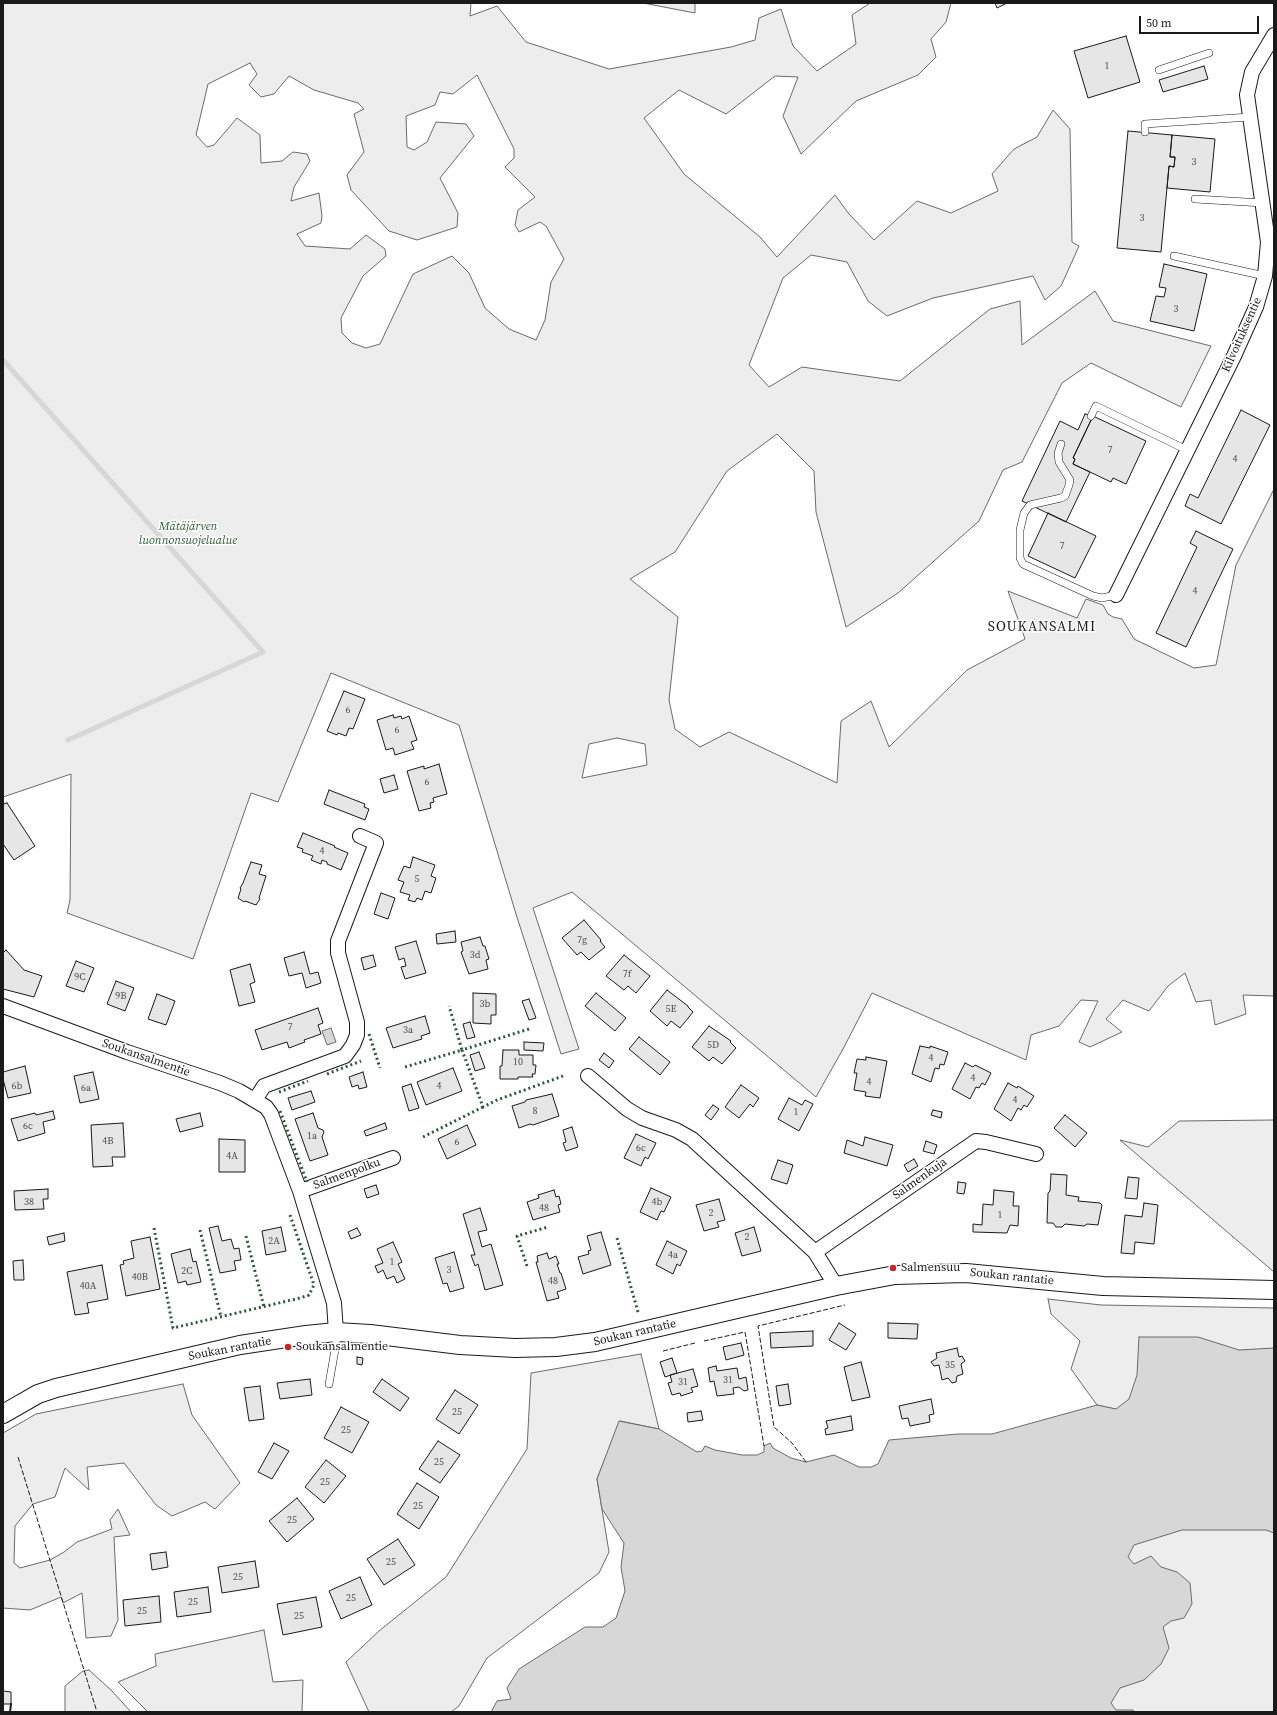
<!DOCTYPE html>
<meta charset="utf-8">
<style>
body{margin:0}
#map{position:relative;width:1277px;height:1715px;overflow:hidden;background:#fff;font-family:"Source Serif 4",serif}
canvas{display:block}
.frame{position:absolute;inset:0;border:4px solid #1a1a1a;pointer-events:none}
.scale{position:absolute;left:1139px;top:16px;width:120px;height:18px;box-sizing:border-box;border:2px solid #1a1a1a;border-top:0;padding-left:5px;font-size:12px;line-height:14px;white-space:nowrap;color:#1a1a1a;-webkit-text-stroke:3px #fff;paint-order:stroke}
</style>
<div id="map">
<canvas width="1277" height="1715"></canvas>
<div class="frame"></div>
<div class="scale">50 m</div>
</div>
<script>
const ctx = document.querySelector('canvas').getContext('2d');
ctx.lineJoin = 'round';
function paint(path, color) { ctx.fillStyle = color; ctx.fill(path, 'evenodd'); }
const shape = rows => new Path2D(rows.map(r => 'M' + r).join(''));
function strokePath(path, color, width, dash) { ctx.strokeStyle = color; ctx.lineWidth = width; ctx.lineCap = dash ? 'butt' : 'round'; ctx.setLineDash(dash || []); ctx.stroke(path); }
function label(font, color, halo, rows, align = 'center') {
  ctx.font = font + ' "Source Serif 4",serif'; ctx.lineWidth = 3; ctx.setLineDash([]); ctx.textBaseline = 'middle'; ctx.strokeStyle = halo; ctx.fillStyle = color; for (const [text, x, y, turn = 0] of rows) {
    ctx.save(); ctx.translate(x, y); ctx.rotate((+turn || 0) * Math.PI / 180); ctx.textAlign = isNaN(turn) ? turn : align; if (halo) ctx.strokeText(text, 0, 0); ctx.fillText(text, 0, 0); ctx.restore();
  }
}
const green = shape([
 [3,3,471,3,470,16,497,6,526,42,609,69,731,47,755,40,759,18,781,9,793,46,817,71,856,44,852,15,870,3,951,3,946,22,931,39,936,57,918,75,856,101,801,154,783,116,798,77,775,76,726,114,679,90,644,118,684,174,760,237,777,257,835,195,849,214,874,240,917,201,951,213,998,191,992,174,1014,149,1037,137,1053,110,1070,129,1072,242,1079,246,1061,286,1045,300,1033,276,933,298,887,316,868,301,847,262,811,255,783,278,749,365,769,387,802,367,900,381,990,309,1020,301,1022,345,1095,291,1113,321,1211,346,1181,407,1091,363,1062,383,1022,462,1003,470,979,521,898,593,846,627,816,512,814,471,777,434,727,471,675,552,630,579,678,617,669,700,675,729,700,747,729,732,837,783,841,721,871,701,889,747,967,670,1025,639,1008,591,1077,618,1086,599,1103,605,1108,614,1113,617,1122,619,1134,639,1194,668,1216,665,1236,565,1274,489,1274,996,1243,995,1246,1014,1215,1025,1211,1000,1196,1002,1185,973,1168,986,1149,1011,1123,1000,1106,1019,1122,1032,1090,1047,1079,1042,1098,1001,1081,1000,1059,1026,1031,1035,1026,1060,872,993,843,1049,816,1097,572,892,533,908,579,1049,561,1054,516,914,459,725,331,673,278,802,251,793,193,959,67,913,70,900,71,774,3,797,3,3],
 [250,63,257,74,249,85,261,97,274,94,289,76,314,90,358,103,364,109,354,114,364,152,347,175,351,190,389,231,417,240,457,227,458,213,440,178,474,136,466,124,436,122,427,142,414,150,407,147,406,116,435,105,440,92,453,94,477,75,514,149,514,158,505,167,535,197,518,210,515,225,519,232,540,222,546,226,564,259,551,282,545,320,536,340,509,329,485,308,469,273,452,256,413,274,380,344,366,348,352,343,342,333,341,318,363,276,386,256,385,249,366,235,350,249,305,246,297,234,321,223,322,216,319,193,291,201,294,187,310,161,307,154,293,152,282,161,261,163,260,135,237,118,214,145,207,147,196,135,208,84,250,63],
 [617,738,645,744,647,765,582,778,589,744,617,738],
 [643,3,695,3,695,13,643,3],
 [1274,1120,1274,1272,1120,1140,1148,1147,1179,1121,1274,1120],
 [1048,1299,1101,1305,1274,1308,1274,1712,1097,1712,1115,1409,1097,1405,1071,1369,1080,1341,1051,1314,1048,1299],
 [641,1354,659,1429,620,1421,597,1479,609,1552,599,1573,487,1658,459,1706,451,1712,369,1712,346,1662,379,1631,446,1577,527,1449,531,1373,641,1354],
 [183,1384,192,1415,240,1483,215,1509,205,1502,172,1516,156,1505,124,1463,87,1467,89,1490,65,1468,55,1497,33,1504,15,1526,14,1563,20,1568,50,1560,64,1552,77,1542,112,1529,110,1520,118,1509,130,1535,114,1537,118,1620,111,1636,86,1638,82,1593,63,1603,61,1597,30,1610,3,1608,3,1433,36,1414,183,1384],
 [264,1630,273,1682,303,1680,302,1712,148,1712,118,1682,156,1666,155,1654,264,1630],
 [89,1670,112,1691,131,1712,65,1712,65,1686,83,1671,89,1670]
]);
paint(green, '#ededed');
strokePath(green, '#6a6a6a', 1);
const water = shape([
 [331,1028,336,1042,327,1045,322,1031,331,1028],
 [1139,1337,1198,1337,1239,1350,1274,1348,1274,1533,1266,1530,1182,1530,1134,1545,1128,1557,1134,1564,1151,1556,1161,1567,1177,1572,1190,1583,1192,1604,1184,1618,1171,1621,1163,1627,1169,1648,1161,1664,1144,1680,1120,1688,1111,1703,1116,1710,1133,1710,1135,1712,491,1712,497,1701,511,1699,507,1688,519,1669,585,1627,603,1627,616,1618,625,1591,621,1567,624,1543,602,1509,597,1479,619,1421,659,1429,697,1452,702,1451,705,1446,715,1450,742,1455,757,1455,764,1452,764,1446,770,1443,773,1448,791,1458,806,1462,834,1455,859,1467,871,1467,878,1464,889,1440,958,1434,992,1434,1097,1405,1116,1409,1129,1399,1137,1375,1139,1337]
]);
paint(water, '#d7d7d7');
strokePath(water, '#6a6a6a', 1);
strokePath(shape([
 [3,360,263,652,68,740]
]), '#d7d7d7', 5);
const building = shape([
 [995,3,1007,3,997,8,995,3],
 [1126,36,1140,82,1088,98,1074,51,1126,36],
 [1204,66,1208,79,1163,92,1159,80,1204,66],
 [1128,131,1172,135,1170,157,1175,157,1174,167,1169,166,1161,252,1117,248,1128,131],
 [1172,135,1215,139,1210,192,1167,188,1169,166,1174,167,1175,157,1170,157,1172,135],
 [1164,264,1207,274,1194,331,1150,321,1156,296,1164,297,1166,288,1159,287,1164,264],
 [1241,410,1270,425,1221,524,1185,506,1190,494,1198,498,1241,410],
 [1085,414,1093,416,1073,458,1075,459,1073,464,1090,472,1066,522,1022,501,1060,421,1078,430,1085,414],
 [1093,416,1146,441,1126,484,1113,478,1111,482,1073,464,1075,459,1073,458,1093,416],
 [1048,513,1096,536,1075,578,1028,556,1048,513],
 [1196,531,1233,549,1186,647,1156,633,1197,547,1190,543,1196,531],
 [344,691,365,699,353,729,349,728,346,736,338,733,337,735,327,731,344,691],
 [393,715,394,718,401,716,402,719,409,716,417,740,411,742,414,749,395,755,393,748,386,750,377,720,393,715],
 [439,764,447,794,433,798,434,802,430,803,431,808,419,811,407,771,424,766,424,769,439,764],
 [394,775,398,789,384,793,380,779,394,775],
 [329,790,365,804,364,807,369,809,365,820,324,804,329,790],
 [7,803,35,846,14,860,3,844,3,804,7,803],
 [303,833,335,846,334,847,348,853,341,870,327,864,327,862,322,860,321,864,311,860,313,856,302,852,303,849,297,847,303,833],
 [413,857,435,865,431,876,436,878,431,893,425,891,422,900,417,898,415,902,408,900,410,895,400,892,404,882,398,880,404,866,410,868,413,857],
 [251,862,262,865,259,874,266,876,259,898,260,899,256,905,245,901,244,902,238,898,241,889,240,888,243,883,251,862],
 [381,893,395,898,388,919,374,914,381,893],
 [584,920,601,940,600,941,605,947,589,960,581,952,577,955,562,938,584,920],
 [455,931,456,942,437,944,436,934,455,931],
 [480,937,483,946,485,946,489,959,486,960,488,969,469,974,461,952,463,951,461,942,480,937],
 [416,941,426,973,405,979,401,967,406,966,404,958,399,960,395,947,416,941],
 [6,950,24,970,42,976,34,997,3,989,3,953,6,950],
 [304,952,310,974,318,972,321,983,306,988,302,973,289,976,284,958,304,952],
 [373,955,376,966,364,970,361,958,373,955],
 [624,955,650,976,636,993,628,986,624,990,606,976,624,955],
 [76,961,94,968,84,992,66,986,76,961],
 [250,964,255,982,250,984,255,1002,239,1006,230,970,250,964],
 [116,981,134,988,125,1011,107,1004,116,981],
 [667,990,688,1006,688,1007,693,1012,680,1028,671,1021,667,1026,650,1011,667,990],
 [473,993,496,994,496,1015,491,1015,491,1024,473,1023,473,993],
 [596,993,626,1018,615,1031,585,1006,596,993],
 [157,994,175,1001,166,1025,148,1019,157,994],
 [529,999,536,1018,529,1020,522,1001,529,999],
 [318,1008,323,1023,318,1025,321,1034,304,1040,305,1042,289,1048,287,1042,262,1050,255,1030,318,1008],
 [425,1016,430,1033,421,1036,422,1039,393,1048,386,1028,425,1016],
 [470,1022,475,1037,467,1039,463,1024,470,1022],
 [709,1026,731,1041,730,1042,736,1048,722,1064,713,1057,709,1061,692,1047,709,1026],
 [639,1037,670,1062,660,1075,629,1049,639,1037],
 [524,1042,544,1043,543,1051,524,1050,524,1042],
 [920,1046,930,1048,930,1046,948,1052,944,1065,940,1064,939,1069,935,1068,931,1082,912,1074,920,1046],
 [503,1050,519,1050,519,1055,533,1055,533,1065,536,1065,535,1074,532,1074,533,1077,518,1077,518,1079,500,1079,500,1066,502,1066,503,1050],
 [479,1052,485,1068,475,1071,470,1055,479,1052],
 [604,1053,614,1061,609,1068,599,1060,604,1053],
 [866,1057,887,1061,880,1098,865,1096,866,1092,854,1090,857,1073,854,1073,857,1059,866,1060,866,1057],
 [965,1063,973,1067,975,1065,991,1073,985,1085,982,1083,979,1088,976,1087,970,1099,952,1089,965,1063],
 [25,1066,31,1093,8,1098,3,1079,3,1072,25,1066],
 [453,1068,462,1091,426,1105,417,1082,453,1068],
 [93,1072,99,1099,80,1103,74,1076,93,1072],
 [363,1072,367,1087,359,1089,358,1085,352,1087,349,1077,363,1072],
 [1008,1083,1017,1088,1018,1086,1034,1096,1027,1107,1024,1105,1021,1110,1018,1108,1011,1121,994,1109,1008,1083],
 [411,1084,419,1108,409,1111,402,1087,411,1084],
 [741,1085,759,1098,753,1107,750,1104,739,1118,725,1107,741,1085],
 [311,1091,315,1102,292,1110,288,1098,311,1091],
 [552,1094,559,1116,533,1125,530,1124,519,1128,512,1106,525,1102,526,1100,552,1094],
 [789,1098,802,1105,805,1100,813,1104,799,1131,778,1119,789,1098],
 [713,1105,719,1109,711,1120,705,1115,713,1105],
 [933,1110,942,1112,941,1118,931,1115,933,1110],
 [53,1111,55,1119,43,1122,45,1133,18,1141,11,1119,35,1113,36,1115,53,1111],
 [200,1113,203,1126,180,1132,176,1119,200,1113],
 [313,1113,318,1128,323,1130,324,1132,322,1137,328,1155,310,1161,295,1119,313,1113],
 [1065,1115,1087,1133,1075,1147,1054,1128,1065,1115],
 [123,1123,125,1157,112,1157,113,1166,93,1167,91,1125,123,1123],
 [385,1123,387,1129,366,1136,364,1131,385,1123],
 [467,1125,476,1145,447,1159,438,1139,467,1125],
 [572,1127,578,1147,566,1151,563,1143,566,1142,563,1130,572,1127],
 [636,1134,656,1143,648,1159,645,1157,641,1166,624,1158,636,1134],
 [865,1137,893,1145,887,1166,844,1153,847,1140,863,1146,865,1137],
 [219,1139,245,1140,245,1172,219,1172,219,1139],
 [926,1141,937,1145,934,1154,923,1151,926,1141],
 [914,1159,918,1166,908,1172,904,1165,914,1159],
 [778,1160,793,1165,787,1184,771,1179,778,1160],
 [1051,1174,1067,1175,1066,1195,1079,1197,1078,1201,1100,1203,1102,1205,1098,1225,1087,1224,1084,1226,1065,1224,1062,1227,1056,1227,1053,1223,1047,1223,1048,1193,1050,1191,1051,1174],
 [1128,1177,1139,1178,1137,1199,1125,1198,1128,1177],
 [958,1182,966,1183,964,1194,957,1193,958,1182],
 [376,1185,379,1194,367,1198,364,1189,376,1185],
 [651,1188,671,1197,664,1212,661,1211,657,1220,640,1212,651,1188],
 [48,1189,48,1199,43,1199,44,1209,15,1210,14,1191,48,1189],
 [554,1190,556,1197,559,1196,561,1204,558,1205,560,1212,533,1220,527,1202,539,1198,538,1195,554,1190],
 [994,1190,1014,1192,1013,1206,1019,1206,1018,1226,1010,1225,1007,1233,973,1232,973,1224,982,1225,983,1204,993,1205,994,1190],
 [719,1199,725,1220,717,1222,719,1227,704,1231,696,1205,719,1199],
 [1144,1203,1158,1205,1154,1244,1135,1242,1134,1254,1121,1253,1125,1215,1142,1217,1144,1203],
 [480,1208,487,1230,478,1232,482,1247,491,1244,503,1285,485,1290,478,1264,475,1266,471,1255,475,1255,463,1214,480,1208],
 [218,1226,222,1241,231,1239,234,1249,239,1248,241,1260,234,1261,236,1270,220,1273,209,1228,218,1226],
 [281,1227,286,1251,266,1255,262,1231,281,1227],
 [754,1227,761,1251,742,1256,735,1233,754,1227],
 [357,1228,361,1235,351,1239,348,1232,357,1228],
 [601,1232,611,1265,583,1274,578,1257,589,1254,588,1251,591,1250,587,1236,601,1232],
 [64,1233,65,1241,49,1245,47,1237,64,1233],
 [150,1237,160,1289,126,1296,120,1265,124,1264,123,1261,134,1258,131,1241,150,1237],
 [667,1241,687,1251,680,1266,677,1264,673,1274,656,1265,667,1241],
 [393,1242,402,1262,398,1264,405,1279,397,1283,394,1276,387,1279,383,1270,378,1273,375,1266,383,1263,377,1249,393,1242],
 [190,1249,193,1262,196,1261,201,1282,187,1285,186,1281,178,1283,171,1254,190,1249],
 [454,1252,464,1288,450,1292,447,1283,443,1284,435,1258,454,1252],
 [547,1253,549,1259,556,1256,559,1264,557,1264,560,1273,561,1273,566,1289,557,1292,559,1298,547,1301,536,1262,538,1262,537,1256,547,1253],
 [23,1260,24,1280,14,1280,13,1261,23,1260],
 [102,1265,108,1299,87,1303,89,1313,75,1315,67,1272,102,1265],
 [839,1323,856,1334,846,1350,829,1340,839,1323],
 [888,1323,918,1324,917,1339,888,1338,888,1323],
 [813,1331,813,1346,771,1348,770,1333,813,1331],
 [741,1343,744,1355,726,1360,723,1347,741,1343],
 [957,1348,959,1357,962,1356,965,1361,961,1364,963,1374,957,1376,956,1382,952,1383,948,1378,942,1380,939,1365,934,1366,931,1362,937,1358,936,1353,957,1348],
 [357,1357,363,1358,362,1365,357,1364,357,1357],
 [672,1358,677,1373,665,1377,660,1362,672,1358],
 [861,1362,870,1397,852,1401,844,1367,861,1362],
 [716,1366,717,1371,737,1368,739,1379,746,1377,748,1390,744,1391,739,1387,733,1388,734,1394,717,1396,714,1381,710,1382,708,1368,716,1366],
 [693,1369,698,1386,691,1388,693,1392,681,1396,680,1393,672,1395,668,1383,672,1382,670,1375,693,1369],
 [310,1379,312,1395,280,1399,277,1383,310,1379],
 [382,1379,409,1398,400,1411,373,1392,382,1379],
 [788,1384,791,1404,779,1406,776,1386,788,1384],
 [260,1386,264,1419,249,1421,244,1388,260,1386],
 [455,1390,478,1405,459,1434,436,1419,455,1390],
 [931,1399,934,1414,929,1415,930,1422,910,1426,908,1418,902,1419,899,1406,931,1399],
 [341,1407,369,1422,352,1453,324,1438,341,1407],
 [701,1411,703,1420,688,1422,687,1413,701,1411],
 [851,1416,853,1430,826,1435,825,1429,828,1428,826,1421,851,1416],
 [438,1441,460,1455,440,1483,419,1469,438,1441],
 [274,1443,289,1451,272,1479,258,1472,274,1443],
 [326,1460,346,1476,324,1503,305,1487,326,1460],
 [417,1483,439,1497,419,1529,397,1514,417,1483],
 [297,1498,314,1519,287,1542,269,1521,297,1498],
 [398,1539,415,1565,384,1585,367,1559,398,1539],
 [166,1552,168,1567,152,1570,150,1554,166,1552],
 [255,1561,259,1587,222,1593,218,1567,255,1561],
 [360,1577,372,1605,341,1619,329,1591,360,1577],
 [208,1587,211,1612,177,1617,174,1592,208,1587],
 [159,1596,161,1622,125,1626,123,1600,159,1596],
 [316,1597,322,1627,283,1635,277,1604,316,1597],
 [3,1691,11,1692,11,1704,3,1704,3,1691]
]);
paint(building, '#e6e6e6');
strokePath(building, '#1a1a1a', 1);
const service = shape([
 [1159,70,1209,53],
 [1145,132,1145,124,1250,117],
 [1195,199,1263,203],
 [1174,256,1265,276],
 [1091,416,1096,406,1187,450],
 [1061,444,1058,453,1059,462,1070,480,1069,485,1065,496,1061,498,1030,505,1024,513,1020,530,1020,558,1023,564,1093,596,1102,598,1116,595],
 [329,1384,336,1344,336,1332]
]);
const minor = shape([
 [1116,595,1234,356,1256,307,1265,276,1268,242,1247,95,1252,72,1274,35],
 [3,1006,127,1052,220,1083,239,1091,266,1107,271,1114,300,1191,334,1303,336,1332],
 [588,1076,627,1109,642,1118,676,1130,692,1139,815,1252,836,1286],
 [255,1100,264,1086,345,1056,353,1045,357,1035,357,1022,338,953,338,941,376,843,360,836],
 [300,1191,393,1158],
 [815,1252,976,1141,986,1142,1036,1154]
]);
const tertiary = shape([
 [3,1414,38,1394,56,1388,240,1345,306,1335,336,1332,370,1334,460,1345,515,1348,556,1347,595,1342,836,1286,895,1275,966,1273,1103,1286,1274,1290]
]);
strokePath(service, '#1a1a1a', 8);
strokePath(minor, '#1a1a1a', 16);
strokePath(tertiary, '#1a1a1a', 20);
strokePath(service, '#fff', 7);
strokePath(minor, '#fff', 14);
strokePath(tertiary, '#fff', 18);
strokePath(shape([
 [529,1029,462,1050,483,1107,497,1100,563,1076],
 [369,1034,380,1068],
 [405,1067,462,1050,449,1006],
 [327,1074,361,1061],
 [279,1092,308,1081],
 [280,1111,307,1182],
 [423,1137,483,1107],
 [154,1228,173,1328,300,1298,309,1295,314,1285,289,1212],
 [200,1230,221,1317],
 [246,1236,264,1307],
 [617,1238,638,1312],
 [527,1266,517,1236,548,1227]
]), '#2b5a34', 3, [2, 3]);
strokePath(shape([
 [704,1341,745,1332,764,1446],
 [663,1351,695,1343],
 [18,1457,97,1712],
 [806,1462,792,1443,774,1427,758,1326,845,1305]
]), '#1a1a1a', 1, [5, 2]);
strokePath(shape([
 [10,1712,11,1704]
]), '#1a1a1a', 2);
for (const [x, y, r, color] of [
 [893,1268,4,"#c62828"],
 [288,1347,4,"#c62828"]
]) { const dot = new Path2D(); dot.arc(x, y, r, 0, 2 * Math.PI); ctx.fillStyle = color; ctx.fill(dot); strokePath(dot, '#fff', 1.5); }
label('10px', '#4d4d4d', null, [
 ["1",1107,66],
 ["3",1194,162],
 ["3",1142,218],
 ["3",1176,309],
 ["7",1110,450],
 ["4",1235,459],
 ["7",1062,546],
 ["4",1195,591],
 ["6",348,710],
 ["6",397,730],
 ["6",427,782],
 ["4",322,851],
 ["5",417,879],
 ["7g",582,940],
 ["3d",475,955],
 ["7f",627,974],
 ["9C",80,977],
 ["9B",121,996],
 ["3b",485,1004],
 ["5E",671,1009],
 ["7",290,1027],
 ["3a",408,1030],
 ["5D",713,1045],
 ["4",931,1058],
 ["10",518,1062],
 ["4",973,1078],
 ["4",869,1082],
 ["6b",17,1086],
 ["4",439,1086],
 ["6a",86,1088],
 ["4",1015,1100],
 ["8",535,1111],
 ["1",796,1112],
 ["6c",28,1126],
 ["1a",312,1136],
 ["4B",108,1141],
 ["6",457,1142],
 ["6c",641,1148],
 ["4A",232,1156],
 ["38",29,1202],
 ["4b",657,1202],
 ["48",544,1208],
 ["2",711,1213],
 ["1",1000,1215],
 ["2",747,1237],
 ["2A",274,1241],
 ["4a",673,1255],
 ["1",392,1262],
 ["3",449,1270],
 ["2C",187,1271],
 ["40B",140,1277],
 ["48",553,1281],
 ["40A",88,1286],
 ["35",950,1365],
 ["31",728,1380],
 ["31",683,1382],
 ["25",457,1412],
 ["25",346,1430],
 ["25",439,1462],
 ["25",325,1482],
 ["25",418,1506],
 ["25",292,1520],
 ["25",391,1562],
 ["25",238,1577],
 ["25",351,1598],
 ["25",193,1602],
 ["25",142,1611],
 ["25",299,1616]
]);
label('12px', '#1a1a1a', '#fff', [
 ["Kilvoituksentie",1242,335,-66],
 ["Soukansalmentie",146,1058,19],
 ["Salmenpolku",347,1174,-20],
 ["Salmenkuja",920,1179,-35],
 ["Soukan rantatie",1012,1277,6],
 ["Soukan rantatie",635,1333,-13],
 ["Soukan rantatie",230,1349,-11]
]);
label('italic 12px', '#2b5a34', '#fff', [
 ["Mätäjärven",188,527],
 ["luonnonsuojelualue",188,541]
]);
label('12px', '#1a1a1a', '#fff', [
 ["Salmensuu",901,1268],
 ["Soukansalmentie",296,1347]
], 'left');
ctx.letterSpacing = '1px';
label('14px', '#1a1a1a', '#fff', [
 ["SOUKANSALMI",1042,627]
]);
ctx.letterSpacing = '0px';
</script>
